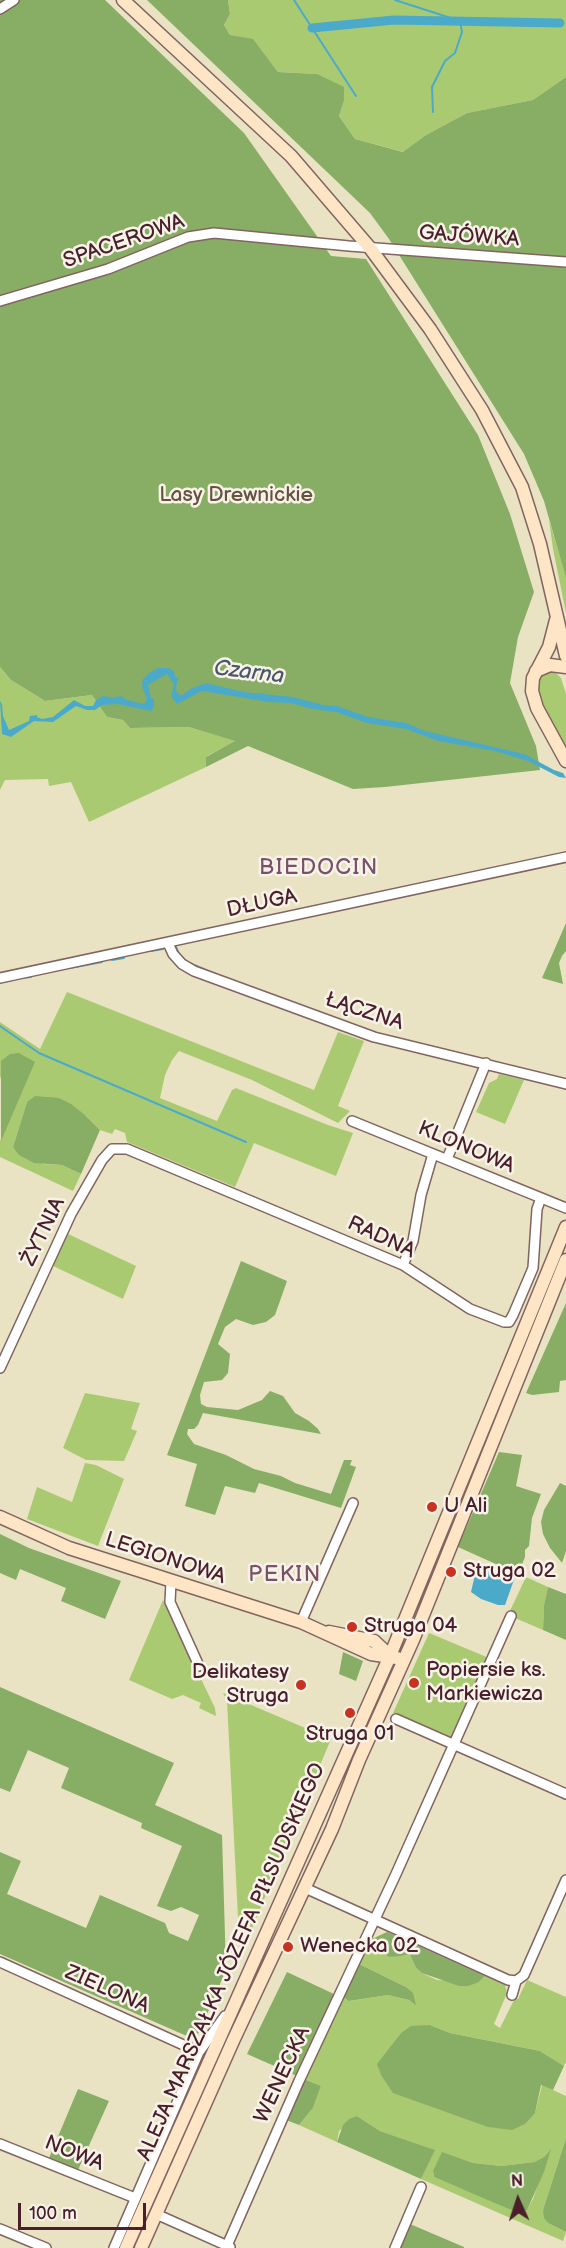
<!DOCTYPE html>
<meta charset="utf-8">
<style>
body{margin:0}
#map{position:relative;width:566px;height:2248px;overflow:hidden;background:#e9e3c4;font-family:"Balsamiq Sans",sans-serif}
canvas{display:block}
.north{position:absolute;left:488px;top:2170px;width:60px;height:60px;-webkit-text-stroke:4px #f7f3e8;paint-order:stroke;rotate:357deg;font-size:16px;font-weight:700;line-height:24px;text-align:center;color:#4a1f2b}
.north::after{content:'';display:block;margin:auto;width:21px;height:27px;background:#4a1f2b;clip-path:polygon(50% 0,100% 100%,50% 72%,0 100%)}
.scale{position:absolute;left:18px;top:2203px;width:128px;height:27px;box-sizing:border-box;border:3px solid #4a1f2b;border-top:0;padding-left:8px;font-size:18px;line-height:21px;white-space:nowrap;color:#4a1f2b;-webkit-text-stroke:4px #f7f3e8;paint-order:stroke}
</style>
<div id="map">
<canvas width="566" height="2248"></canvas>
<div class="north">N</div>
<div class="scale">100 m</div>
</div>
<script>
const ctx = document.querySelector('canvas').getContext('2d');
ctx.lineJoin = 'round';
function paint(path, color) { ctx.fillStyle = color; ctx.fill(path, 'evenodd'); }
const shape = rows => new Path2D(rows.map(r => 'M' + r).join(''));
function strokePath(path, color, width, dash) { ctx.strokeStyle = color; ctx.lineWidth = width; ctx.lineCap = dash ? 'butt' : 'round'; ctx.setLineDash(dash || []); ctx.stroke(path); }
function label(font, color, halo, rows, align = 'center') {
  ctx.font = font + ' "Balsamiq Sans",sans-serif'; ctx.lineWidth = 5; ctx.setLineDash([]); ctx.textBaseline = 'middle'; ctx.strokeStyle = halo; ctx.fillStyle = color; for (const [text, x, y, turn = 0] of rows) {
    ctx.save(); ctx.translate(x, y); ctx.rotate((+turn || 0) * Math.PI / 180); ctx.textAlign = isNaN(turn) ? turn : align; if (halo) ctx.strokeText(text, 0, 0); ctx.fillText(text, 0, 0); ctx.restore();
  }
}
paint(shape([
 [228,0,566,0,566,77,533,100,467,113,426,135,404,152,355,139,339,116,344,101,317,74,278,72,253,40,230,35,224,25,230,14],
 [549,520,566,577,566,613,553,549],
 [0,667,11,680,45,701,92,695,107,717,123,720,130,728,189,727,236,741,207,756,206,767,89,822,71,782,49,786,48,779,5,780,0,790],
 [550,671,554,671,561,678,566,694,566,755,540,703,537,683,540,675],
 [67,992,314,1090,338,1032,364,1041,338,1106,350,1111,338,1123,252,1080,179,1051,172,1060,165,1075,160,1098,217,1121,232,1090,236,1088,328,1125,353,1133,336,1176,254,1143,235,1187,127,1142,125,1133,115,1129,112,1134,100,1130,85,1115,27,1102,13,1147,43,1164,62,1165,81,1174,73,1191,0,1157,0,1141,34,1062,1,1076,0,1079,0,1022,40,1049],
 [499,1074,524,1080,505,1124,476,1112,489,1083,497,1079],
 [66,1233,136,1266,123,1299,51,1265],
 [85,1393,140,1403,131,1429,137,1431,124,1461,86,1460,63,1448],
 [85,1463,96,1465,124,1479,98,1546,27,1519,37,1487,72,1502],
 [526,1577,548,1587,544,1605,543,1630,508,1615],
 [163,1600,215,1708,216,1716,199,1708,201,1703,183,1695,172,1699,129,1680],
 [429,1633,489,1658,451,1740,393,1713],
 [223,1693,331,1739,240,1957,227,1701],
 [368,1943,404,1956,410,1955,416,1968,422,1973,437,1980,479,1982,485,1976,505,1985,507,1993,494,2024,500,2028,515,1998,518,1999,527,1980,566,1997,566,2062,564,2066,540,2051,450,2033,430,2025,401,2033,378,2064,535,2113,542,2085,566,2096,566,2138,543,2210,548,2223,566,2232,563,2241,421,2179,434,2150,380,2131,357,2116,339,2131,337,2142,299,2125,313,2108,321,2086,304,2079,343,1997,350,2001,388,1995,409,2000,415,2004,406,1987,359,1964],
 [550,2150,533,2199,527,2209,518,2211,434,2177,433,2172,442,2153,473,2163,502,2166,534,2162,544,2157]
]), '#aaca72');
paint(shape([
 [0,0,105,0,244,133,331,256,366,259,478,435,510,514,534,592,518,637,510,683,536,746,540,770,385,787,353,789,248,746,206,767,206,757,235,741,189,727,130,728,123,720,107,717,92,695,45,701,11,680,0,667],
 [147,0,228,0,230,14,224,25,230,35,253,39,278,72,317,74,344,87,344,101,339,116,355,139,403,152,426,135,467,113,533,100,566,77,566,578,544,501,524,454,389,239,370,213],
 [566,923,566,951,562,956,559,963,563,984,542,978],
 [19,1053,35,1062,1,1141,1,1061,10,1054],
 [35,1096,59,1098,71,1104,85,1115,100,1130,81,1174,62,1165,34,1163,19,1155,13,1147,27,1102],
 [241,1261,287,1281,275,1315,266,1322,253,1325,236,1319,225,1327,218,1344,230,1354,228,1373,222,1380,204,1382,200,1395,201,1404,207,1407,238,1410,262,1400,270,1391,283,1396,295,1413,309,1421,318,1429,321,1434,203,1413,198,1425,194,1429,188,1429,187,1434,194,1444,226,1455,254,1469,281,1476,295,1483,331,1494,344,1460,352,1460,350,1465,356,1467,341,1508,259,1483,255,1493,225,1486,215,1515,185,1506,197,1464,167,1455],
 [566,1303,566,1380,560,1381,559,1392,532,1395,526,1393],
 [499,1452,522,1455,516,1486,541,1494,532,1518,529,1546,525,1550,525,1557,518,1574,458,1547],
 [560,1483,566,1486,566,1551,562,1563,550,1548,543,1534,541,1522,544,1510],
 [0,1534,29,1548,121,1581,105,1619,61,1601,66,1588,20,1569,16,1580,0,1573],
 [548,1587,566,1594,566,1640,543,1630,544,1605],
 [343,1652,363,1661,356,1681,339,1674],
 [0,1687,174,1763,155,1805,222,1835,226,1970,199,2033,189,2037,0,1954,0,1852,21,1861,7,1894,86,1928,100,1895,165,1923,169,1933,188,1941,199,1915,181,1907,171,1911,157,1906,182,1846,141,1828,142,1823,61,1788,69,1768,28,1750,10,1792,0,1788],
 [387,1932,485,1976,479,1982,468,1986,459,1986,422,1973,416,1968,410,1955,390,1957,382,1953,376,1946,368,1943,370,1937,374,1938],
 [359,1964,406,1987,413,1993,416,2005,409,2000,388,1995,349,2001,343,1997],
 [287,1972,336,1995,297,2076,247,2054],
 [430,2025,450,2033,540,2051,564,2066,553,2090,541,2085,535,2113,525,2124,512,2130,488,2127,393,2093,381,2075,377,2064,401,2033,411,2026],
 [304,2079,321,2086,313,2108,299,2125,286,2120],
 [78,2089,109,2101,78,2170,49,2158],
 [357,2116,380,2131,435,2150,421,2179,337,2142,343,2125,349,2119],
 [566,2138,566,2232,548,2223,544,2218,543,2210],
 [551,2149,544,2172,527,2210,518,2211,509,2209,434,2177,433,2171,442,2152,473,2163,502,2166,534,2162,544,2157],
 [410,2224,464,2247,464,2248,400,2248]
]), '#87ae64');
paint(shape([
 [158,668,168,668,174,671,175,677,179,679,177,681,176,691,178,694,182,695,192,688,206,683,244,692,293,697,323,705,337,706,368,717,406,723,425,731,524,754,554,770,563,773,566,778,559,777,528,761,495,751,438,741,406,729,367,723,336,712,313,709,290,703,269,702,202,691,177,704,171,696,174,684,167,674,148,685,151,698,154,699,154,707,151,711,117,704,102,705,95,710,87,710,76,706,53,722,34,721,11,737,2,734,0,701,2,704,3,716,9,730,29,721,30,716,37,715,37,717,42,719,53,717,74,700,85,706,93,706,96,700,103,696,114,698,121,696,127,700,144,704,147,699,142,686,143,679,149,673],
 [485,1564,515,1577,505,1605,498,1605,481,1599,471,1592,477,1566]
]), '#4baaca');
strokePath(shape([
 [294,0,356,96],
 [395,0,460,21,462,32,455,53,445,61,432,87,433,112],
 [176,947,179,954,187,962,225,978],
 [151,951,163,949],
 [112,960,124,958],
 [70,968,102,962],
 [22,978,31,977],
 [0,983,12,980],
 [0,1026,39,1053,246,1142]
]), '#4baaca', 2);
strokePath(shape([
 [312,28,394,20,560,23]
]), '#4baaca', 9);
const street = shape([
 [0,9,14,0],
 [0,301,108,269,188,237,214,233,349,246,566,262],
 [168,943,173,954,182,964,194,971,374,1037,566,1084],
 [0,978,566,857],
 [352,1121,566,1208],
 [447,1159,486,1063],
 [403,1265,413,1241,421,1195,433,1154],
 [0,1368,71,1214,102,1160,112,1149,127,1149,403,1265,470,1309,504,1322,509,1322,513,1315,533,1268,537,1209,541,1198],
 [171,1582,170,1602,199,1666],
 [301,1622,353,1503],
 [396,1719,566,1794],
 [305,1888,508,1980,516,1981],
 [0,1962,199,2052],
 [512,1995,516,1981,524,1975,566,1880],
 [0,2144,135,2198],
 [156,2214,230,2247],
 [0,2229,46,2248],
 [114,2248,199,2052,225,2016],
 [226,2248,299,2081,396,1874,511,1616],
 [395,2248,421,2187]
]);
const secondary = shape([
 [123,0,291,156,370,248,430,329,482,410,522,487,540,544,566,656],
 [556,620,549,647,533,678,532,691,537,708,566,761],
 [536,671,550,665,566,667],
 [0,1517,69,1548,301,1622,371,1654,397,1658],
 [329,1632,374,1641,390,1656],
 [126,2248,390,1656,566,1227],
 [141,2248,233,2041,332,1829,359,1760,413,1640,566,1260]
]);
strokePath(street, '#826461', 12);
strokePath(secondary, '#826461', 15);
strokePath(street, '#fff', 9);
strokePath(secondary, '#fde5c5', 12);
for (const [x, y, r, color] of [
 [432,1507,6,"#c8321e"],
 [451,1572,6,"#c8321e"],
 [352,1627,6,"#c8321e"],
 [414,1683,6,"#c8321e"],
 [301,1685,6,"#c8321e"],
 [350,1713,6,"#c8321e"],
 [288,1947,6,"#c8321e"]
]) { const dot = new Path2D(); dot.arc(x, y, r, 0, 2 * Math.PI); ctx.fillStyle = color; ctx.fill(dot); strokePath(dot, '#f7f3e8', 2); }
label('21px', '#4a1f2b', '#f7f3e8', [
 ["GAJÓWKA",469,237,4],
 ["SPACEROWA",124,242,-19],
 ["DŁUGA",262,904,-12],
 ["ŁĄCZNA",364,1012,18],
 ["KLONOWA",466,1148,23],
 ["ŻYTNIA",44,1232,-64],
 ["RADNA",381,1238,25],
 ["LEGIONOWA",165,1559,18],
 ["ALEJA MARSZAŁKA JÓZEFA PIŁSUDSKIEGO",232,1962,-66],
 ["ZIELONA",107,1990,24],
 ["WENECKA",283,2075,-65],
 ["NOWA",74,2154,22]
]);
label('21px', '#675240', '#f7f3e8', [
 ["Lasy Drewnickie",236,496]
]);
label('21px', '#4a1f2b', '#f7f3e8', [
 ["U Ali",444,1507],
 ["Struga 02",463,1572],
 ["Struga 04",364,1627],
 ["Popiersie ks.",426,1671],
 ["Markiewicza",426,1695],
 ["Delikatesy",289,1673,"right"],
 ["Struga",289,1697,"right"],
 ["Struga 01",350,1735,"center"],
 ["Wenecka 02",300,1947]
], 'left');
label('italic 22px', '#4a576b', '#f7f3e8', [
 ["Czarna",249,673,7]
]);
ctx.letterSpacing = '1.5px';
label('22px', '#7b5169', '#f7f3e8', [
 ["BIEDOCIN",319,868],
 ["PEKIN",285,1575]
]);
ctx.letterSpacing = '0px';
</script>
